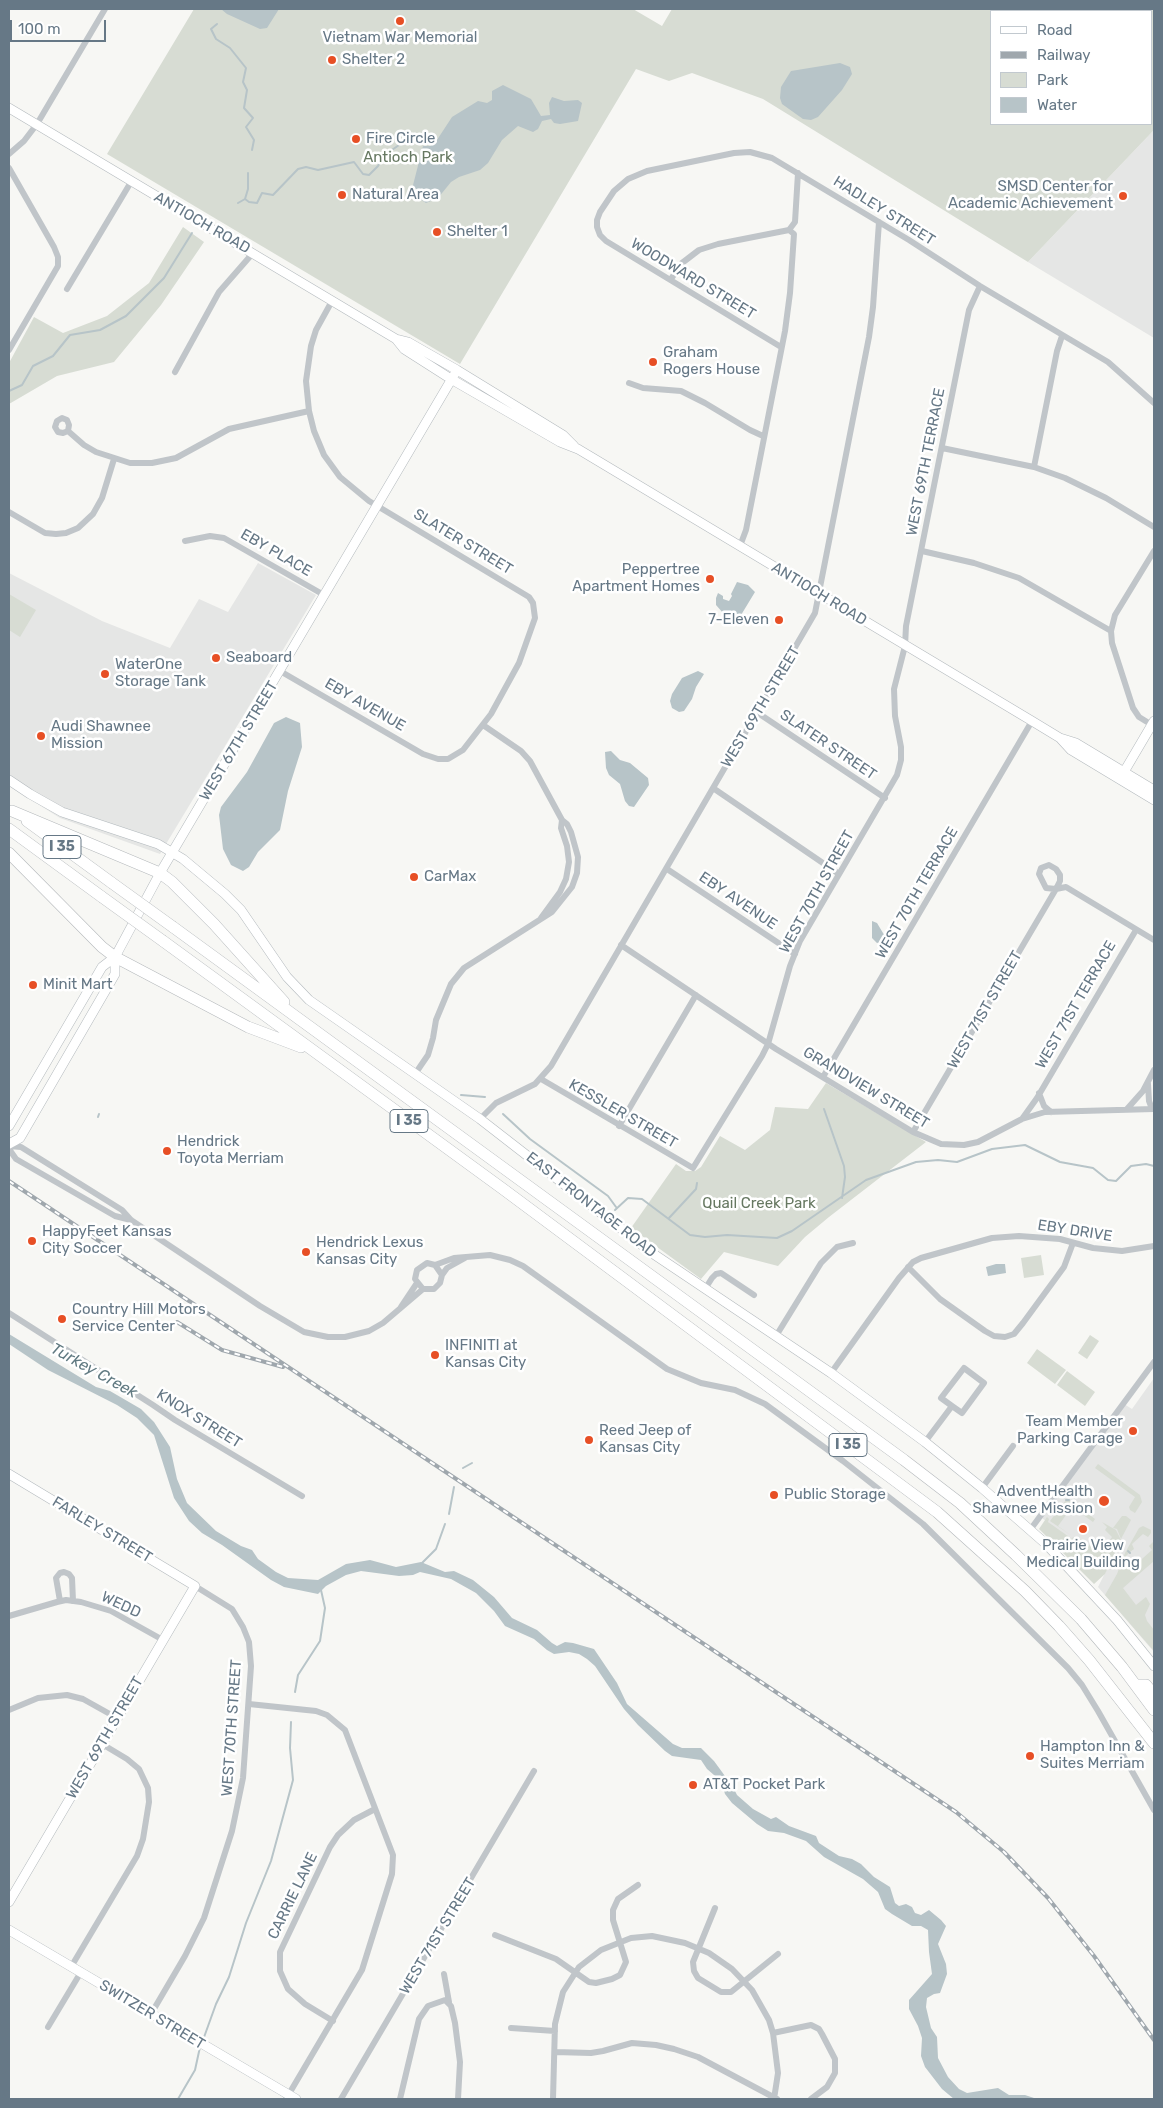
<!DOCTYPE html>
<style>
body{margin:0}
#map{position:relative;width:1163px;height:2108px;overflow:hidden;background:#f7f7f4;font-family:Rubik,sans-serif}
canvas{display:block}
.frame{position:absolute;inset:0;border:10px solid #667886;pointer-events:none}
.legend{position:absolute;left:990px;top:10px;width:162px;height:115px;box-sizing:border-box;background:#fff;border:1px solid #c2c9cf;margin:0;padding:6px 9px;list-style:none;font-size:15px;color:#667886}
.legend li{display:flex;align-items:center;gap:10px;height:25px}
.legend b{width:25px;border:1px solid #c2c9cf}
.scale{position:absolute;left:10px;top:20px;width:96px;height:22px;box-sizing:border-box;border:2px solid #667886;border-top:0;padding-left:6px;font-size:15px;line-height:18px;white-space:nowrap;color:#667886;-webkit-text-stroke:4px #fff;paint-order:stroke}
</style>
<div id="map">
<canvas width="1163" height="2108"></canvas>
<div class="frame"></div>
<ul class="legend">
<li><b style="height:6px;background:#fff"></b>Road</li>
<li><b style="height:6px;background:#9fa7ad"></b>Railway</li>
<li><b style="height:14px;background:#d7dcd3"></b>Park</li>
<li><b style="height:14px;background:#b7c4c8"></b>Water</li>
</ul>
<div class="scale">100 m</div>
</div>
<script>
const ctx = document.querySelector('canvas').getContext('2d');
ctx.lineJoin = 'round';
function paint(path, color) { ctx.fillStyle = color; ctx.fill(path, 'evenodd'); }
const shape = rows => new Path2D(rows.map(r => 'M' + r).join(''));
function strokePath(path, color, width, dash) { ctx.strokeStyle = color; ctx.lineWidth = width; ctx.lineCap = dash ? 'butt' : 'round'; ctx.setLineDash(dash || []); ctx.stroke(path); }
function label(font, color, halo, rows, align = 'center') {
  ctx.font = font + ' Rubik,sans-serif'; ctx.lineWidth = 5; ctx.setLineDash([]); ctx.textBaseline = 'middle'; ctx.strokeStyle = halo; ctx.fillStyle = color; for (const [text, x, y, turn = 0] of rows) {
    ctx.save(); ctx.translate(x, y); ctx.rotate((+turn || 0) * Math.PI / 180); ctx.textAlign = isNaN(turn) ? turn : align; if (halo) ctx.strokeText(text, 0, 0); ctx.fillText(text, 0, 0); ctx.restore();
  }
}
paint(shape([
 [1154,130,1154,338,1028,262],
 [258,563,316,595,160,854,60,818,9,786,9,573,102,621,170,648,199,599,228,612],
 [1154,1378,1154,1652,1098,1587,1107,1569,1042,1518,1124,1404,1132,1409]
]), '#e5e6e5');
paint(shape([
 [194,9,633,9,662,26,672,9,1154,9,1154,130,1028,262,763,99,692,73,669,81,636,69,460,364,107,154],
 [992,11,1152,11,1152,124,992,124],
 [183,227,204,242,161,305,114,362,57,376,9,404,9,363,34,317,63,333,107,316,149,283],
 [9,594,36,610,20,637,9,630],
 [826,1083,926,1142,829,1217,805,1237,778,1266,724,1252,701,1279,631,1228,676,1164,686,1171,695,1171,701,1167,720,1136,745,1150,770,1130,775,1107,808,1109],
 [1041,1255,1044,1275,1024,1278,1021,1258],
 [1090,1335,1099,1341,1087,1359,1078,1353],
 [1037,1349,1066,1370,1055,1384,1027,1363],
 [1067,1371,1095,1392,1085,1406,1057,1385],
 [1098,1464,1140,1495,1142,1502,1135,1513,1130,1510,1129,1507,1135,1497,1095,1468],
 [1066,1500,1069,1500,1095,1519,1093,1522,1072,1507,1058,1526,1072,1536,1050,1521],
 [1122,1516,1126,1516,1131,1520,1121,1539,1117,1529,1113,1528],
 [1047,1517,1049,1519,1048,1522,1072,1539,1073,1537,1079,1541,1081,1539,1096,1550,1101,1545,1105,1547,1112,1537,1105,1530,1107,1527,1102,1522,1116,1530,1121,1540,1105,1574,1094,1584,1039,1529],
 [1143,1526,1151,1530,1151,1533,1148,1537,1143,1534,1132,1544,1134,1549,1130,1552,1127,1550,1129,1553,1125,1557,1134,1566,1152,1550,1149,1546,1154,1541,1154,1561,1123,1588,1136,1605,1146,1597,1150,1604,1145,1615,1147,1621,1154,1630,1154,1650,1153,1650,1105,1595,1117,1574,1125,1553,1139,1528]
]), '#d7dcd3');
paint(shape([
 [221,9,279,9,267,28,260,29,227,14],
 [840,63,850,67,852,74,842,90,818,117,811,120,803,119,782,104,780,98,781,87,791,71],
 [503,85,531,99,541,116,550,115,549,103,552,97,564,101,578,100,582,103,578,121,560,124,554,123,551,119,542,121,538,129,533,132,518,126,502,140,488,163,480,170,459,177,451,182,438,198,426,203,411,193,423,146,432,146,435,143,452,117,478,101,487,103,492,100,492,91],
 [737,582,748,585,755,592,738,620,723,613,716,605,716,598,718,593,723,596,723,599,729,601,732,596,731,594],
 [698,671,704,674,696,687,692,699,684,711,679,712,672,708,670,701,672,694,682,678],
 [286,717,300,723,302,747,288,791,280,830,258,852,249,867,243,871,231,865,223,849,219,815,221,807,247,772,274,723],
 [611,751,620,760,630,763,648,778,649,785,634,807,629,806,625,801,620,784,609,775,606,768,605,752],
 [872,921,877,923,886,938,885,941,877,943,872,938],
 [996,1264,1005,1264,1006,1273,988,1276,986,1267],
 [9,1334,96,1387,110,1391,141,1409,154,1422,170,1447,177,1479,187,1503,216,1531,241,1546,252,1550,258,1559,276,1572,288,1578,318,1580,346,1564,370,1560,396,1567,421,1562,445,1572,454,1571,473,1580,494,1597,512,1618,537,1630,552,1643,557,1646,565,1642,573,1643,594,1649,617,1683,627,1704,673,1744,682,1748,701,1748,714,1761,733,1787,737,1795,753,1809,771,1819,776,1817,789,1826,816,1836,819,1843,839,1856,852,1859,861,1864,874,1877,890,1887,895,1903,899,1906,906,1904,912,1907,915,1913,921,1915,929,1910,941,1920,946,1926,938,1944,946,1964,947,1974,940,1993,934,1994,927,1998,926,2007,931,2028,937,2037,938,2058,948,2077,959,2089,967,2093,998,2088,1009,2095,1025,2095,1037,2099,954,2099,942,2089,925,2067,921,2056,922,2038,918,2026,909,2009,909,2000,932,1974,929,1952,928,1930,921,1926,912,1926,892,1914,885,1909,878,1892,863,1879,824,1857,806,1841,784,1833,768,1831,757,1824,732,1803,725,1794,721,1781,707,1769,701,1760,672,1756,665,1751,638,1725,624,1709,595,1666,587,1659,579,1654,569,1652,554,1654,547,1650,534,1639,505,1626,494,1611,476,1593,451,1579,420,1572,413,1575,399,1576,361,1571,346,1575,326,1586,318,1594,284,1587,271,1580,222,1545,202,1533,189,1521,174,1498,154,1435,137,1418,117,1405,48,1370,9,1344]
]), '#b7c4c8');
strokePath(shape([
 [217,24,211,29,216,39,230,48,246,68,243,82,247,90,244,108,253,118,246,127,254,140,252,150],
 [245,199,249,202,257,203,262,193,273,195,298,169,306,167,318,170,354,162,363,174,369,175,378,166,386,154,402,143,418,134,430,138,432,146],
 [238,203,245,199,248,189,248,173],
 [9,391,22,385,33,366,53,356,70,335,100,330,126,316,164,278,192,233],
 [461,1095,485,1097],
 [824,1109,844,1166,845,1177,842,1198],
 [503,1114,530,1139,608,1196,616,1207],
 [98,1117,99,1114],
 [615,1210,628,1198,642,1199,690,1235,705,1237,727,1235,777,1238,792,1231,866,1180,916,1162,938,1160,957,1162,992,1149,1025,1145,1060,1162,1093,1168,1108,1180,1116,1181,1131,1166,1146,1164,1154,1166],
 [669,1218,696,1189,697,1183],
 [463,1468,472,1463],
 [1066,1500,1069,1500],
 [449,1514,454,1487],
 [1128,1551,1130,1553],
 [421,1564,436,1549,445,1524],
 [295,1692,298,1675,320,1641,325,1608,321,1590],
 [203,2040,216,2004,229,1977,246,1923,271,1861,293,1780,290,1748,291,1722],
 [178,2099,195,2070,200,2047]
]), '#b7c4c8', 2);
const secondary = shape([
 [9,108,396,339,408,342,457,370,563,435,574,446],
 [396,339,404,349,451,379,560,442,578,449,1032,721,1060,738,1071,750,1154,800],
 [1060,738,1076,743,1154,790],
 [1121,777,1154,721],
 [9,780,30,794,62,812,158,844,183,859,225,894,241,910,287,977,309,1000,480,1119,655,1255,831,1373,925,1442,982,1488,1046,1544,1117,1620,1154,1666],
 [9,1126,102,967,115,957,160,873,457,370],
 [9,1144,20,1138,107,988,115,974,115,957],
 [9,1474,195,1586,9,1902],
 [9,1930,296,2099]
]);
const highway = shape([
 [12,811,160,873,172,882,214,924,284,1002],
 [27,821,112,883],
 [9,829,102,897],
 [9,853,102,947,115,957,248,1027,301,1047],
 [173,927,904,1460,960,1503,1016,1555,1081,1619,1122,1667,1154,1710],
 [163,941,503,1189,937,1512,1025,1591,1059,1626,1089,1660,1154,1743],
 [1136,1685,1146,1685,1154,1695]
]);
strokePath(secondary, '#b3b9bd', 10);
strokePath(highway, '#b4b8bb', 12);
strokePath(shape([
 [9,154,24,141,37,124,105,9],
 [9,168,54,247,58,257,58,266,9,350],
 [789,230,795,222,798,173],
 [671,279,682,263,699,250,718,244,789,230],
 [67,289,131,182],
 [781,347,606,241,600,235,597,227,597,220,600,212,614,191,628,179,647,171,734,153,750,152,772,158,909,240,980,286,1108,362,1154,403],
 [175,372,219,292,253,253],
 [629,383,643,388,681,391,705,403,750,430,763,436],
 [68,431,63,433,58,432,55,427,57,421,62,418,67,420,69,425,68,431,84,445,96,452,130,463,152,463,176,458,229,429,309,411],
 [942,448,1034,467,1065,478,1106,498,1154,527],
 [1034,467,1057,351,1062,336],
 [9,512,45,533,56,534,66,533,78,528,93,514,102,498,114,459],
 [185,541,210,536,224,538,324,595],
 [740,546,746,530,785,331,790,293,794,234,789,230],
 [922,551,974,563,1019,578,1111,631,1112,643,1133,708,1139,717,1152,725],
 [1111,631,1115,615,1154,551],
 [280,671,423,754,438,759,448,759,463,750,491,714,519,663,535,618,533,603,529,597,369,501,340,477,324,455,314,431,309,411,306,381,311,346,316,330,332,301],
 [758,713,885,798],
 [713,788,839,874],
 [667,869,795,954],
 [541,918,560,892,566,879,569,862,567,846,561,828,562,820],
 [621,945,776,1049,913,1132,941,1144,964,1145,978,1142,1022,1119,1045,1112,1154,1109],
 [415,1074,428,1055,433,1038,436,1020,451,984,464,968,552,912,572,887,577,873,578,857,571,832,567,824,562,820,530,761,521,751,483,725],
 [823,1077,1032,721],
 [541,1079,693,1168,762,1056,768,1044,790,966,800,941,897,775,901,760,901,747,895,716,894,689,905,646,906,626,969,310,980,286],
 [1148,1084,1149,1101,1152,1109],
 [1039,1093,1044,1106,1051,1112],
 [1127,1109,1143,1091,1154,1070],
 [480,1119,496,1103,535,1084,551,1066,815,613,869,337,873,307,879,222],
 [1022,1119,1037,1098,1136,930],
 [619,1126,696,995],
 [913,1132,1056,889,1060,881,1060,875,1056,869,1049,865,1041,868,1039,874,1046,888,1056,889,1066,887,1154,940],
 [9,1146,21,1147,122,1210,131,1220,260,1306,304,1332,328,1337,345,1337,369,1331,383,1323,423,1289],
 [9,1149,16,1159,115,1216,131,1220],
 [435,1265,454,1258,490,1255,510,1260,523,1266,667,1369,701,1383,735,1390,765,1404,843,1461,923,1524,1068,1668,1082,1685,1098,1711,1154,1810],
 [908,1267,940,1299,985,1331,994,1336,1005,1337,1014,1334,1023,1323,1064,1267,1073,1243],
 [442,1275,435,1265,427,1263,417,1270,415,1279,423,1289,434,1289,440,1283,442,1275,447,1268,465,1258],
 [705,1289,712,1278,716,1274,721,1273,754,1295],
 [401,1307,417,1283],
 [9,1313,153,1405,175,1420,302,1496],
 [776,1336,821,1263,837,1247,853,1243],
 [831,1373,899,1278,913,1262,921,1258,992,1238,1019,1236,1060,1239,1093,1248,1122,1251,1154,1246],
 [925,1442,952,1406,941,1398,964,1368,984,1383,962,1413,952,1406],
 [982,1488,1013,1446],
 [1030,1530,1154,1362],
 [60,1601,56,1578,60,1573,64,1572,69,1574,72,1578,73,1601],
 [9,1616,57,1602,66,1600,81,1602,111,1611,163,1640],
 [249,1704,316,1711,327,1715,345,1730,393,1855,392,1874,362,1970,286,2099],
 [9,1710,38,1698,67,1695,83,1699,117,1718],
 [715,1908,693,1962,694,1971,698,1978,721,1992,731,1992,778,1954],
 [495,1935,556,1959,589,1982,596,1983,612,1979,620,1975,626,1962,613,1920,613,1910,618,1899,638,1885],
 [71,1967,137,1856,143,1839,149,1802,148,1788,139,1769,127,1759,102,1744],
 [444,1974,449,2002],
 [151,2014,185,1956,204,1918,232,1831,243,1778,251,1666,249,1642,243,1627,232,1609,195,1586],
 [333,2021,305,2004,288,1989,280,1971,280,1952,330,1847,338,1835,354,1820,375,1809],
 [48,2027,81,1972],
 [511,2028,555,2031],
 [773,2033,811,2025,819,2029,822,2034,835,2059,835,2073,827,2087,811,2099],
 [555,2052,591,2053,603,2051,632,2043,656,2045,674,2049,698,2057,777,2099],
 [341,2099,534,1771],
 [400,2099,419,2019,428,2006,445,2000,451,2006,455,2023,460,2062,458,2099],
 [553,2099,555,2024,563,1992,579,1967,601,1950,631,1938,652,1936,685,1943,709,1953,732,1969,752,1990,769,2020,773,2033,778,2073,774,2099]
]), '#c0c5c9', 6);
strokePath(secondary, '#fff', 9);
strokePath(highway, '#fff', 11);
const rail = shape([
 [9,1181,956,1812,1004,1852,1048,1898,1094,1956,1154,2040],
 [177,1322,222,1350,283,1367]
]);
strokePath(rail, '#9fa7ad', 4);
strokePath(rail, '#fff', 2, [5.5]);
const highwayBridge = shape([
 [112,883,173,927],
 [102,897,163,941]
]);
strokePath(highwayBridge, '#b4b8bb', 12, []);
strokePath(highwayBridge, '#fff', 11);
for (const [x, y, r, color] of [
 [400,21,5,"#e74f25"],
 [332,60,5,"#e74f25"],
 [356,139,5,"#e74f25"],
 [342,195,5,"#e74f25"],
 [1123,196,5,"#e74f25"],
 [437,232,5,"#e74f25"],
 [653,362,5,"#e74f25"],
 [710,579,5,"#e74f25"],
 [779,620,5,"#e74f25"],
 [216,658,5,"#e74f25"],
 [105,674,5,"#e74f25"],
 [41,736,5,"#e74f25"],
 [414,877,5,"#e74f25"],
 [33,985,5,"#e74f25"],
 [167,1151,5,"#e74f25"],
 [32,1241,5,"#e74f25"],
 [306,1252,5,"#e74f25"],
 [62,1319,5,"#e74f25"],
 [435,1355,5,"#e74f25"],
 [1133,1431,5,"#e74f25"],
 [589,1440,5,"#e74f25"],
 [774,1495,5,"#e74f25"],
 [1104,1501,6,"#e74f25"],
 [1083,1529,5,"#e74f25"],
 [1030,1756,5,"#e74f25"],
 [693,1785,5,"#e74f25"]
]) { const dot = new Path2D(); dot.arc(x, y, r, 0, 2 * Math.PI); ctx.fillStyle = color; ctx.fill(dot); strokePath(dot, '#fff', 2); }
for (const [x, y, w] of [
 [62,847,38],
 [409,1121,38],
 [848,1445,38]
]) { const box = new Path2D(); box.roundRect(x - w / 2, y - 11.5, w, 23, 4); ctx.fillStyle = '#fff'; ctx.fill(box); strokePath(box, '#667886', 1); }
label('bold 14px', '#667886', null, [
 ["I 35",62,847],
 ["I 35",409,1121],
 ["I 35",848,1445]
]);
label('15px', '#667886', '#fff', [
 ["Vietnam War Memorial",400,38,"center"],
 ["Shelter 2",342,60],
 ["Fire Circle",366,139],
 ["SMSD Center for",1113,187,"right"],
 ["Academic Achievement",1113,204,"right"],
 ["Natural Area",352,195],
 ["Shelter 1",447,232],
 ["Graham",663,353],
 ["Rogers House",663,370],
 ["Peppertree",700,570,"right"],
 ["Apartment Homes",700,587,"right"],
 ["7-Eleven",769,620,"right"],
 ["Seaboard",226,658],
 ["WaterOne",115,665],
 ["Storage Tank",115,682],
 ["Audi Shawnee",51,727],
 ["Mission",51,744],
 ["CarMax",424,877],
 ["Minit Mart",43,985],
 ["Hendrick",177,1142],
 ["Toyota Merriam",177,1159],
 ["HappyFeet Kansas",42,1232],
 ["City Soccer",42,1249],
 ["Hendrick Lexus",316,1243],
 ["Kansas City",316,1260],
 ["Country Hill Motors",72,1310],
 ["Service Center",72,1327],
 ["INFINITI at",445,1346],
 ["Kansas City",445,1363],
 ["Team Member",1123,1422,"right"],
 ["Parking Carage",1123,1439,"right"],
 ["Reed Jeep of",599,1431],
 ["Kansas City",599,1448],
 ["AdventHealth",1093,1492,"right"],
 ["Shawnee Mission",1093,1509,"right"],
 ["Public Storage",784,1495],
 ["Prairie View",1083,1546,"center"],
 ["Medical Building",1083,1563,"center"],
 ["Hampton Inn &",1040,1747],
 ["Suites Merriam",1040,1764],
 ["AT&T Pocket Park",703,1785]
], 'left');
label('15px', '#667861', '#fff', [
 ["Antioch Park",408,158],
 ["Quail Creek Park",759,1204]
]);
label('15px', '#667886', '#fff', [
 ["HADLEY STREET",884,211,32],
 ["ANTIOCH ROAD",202,223,30],
 ["WOODWARD STREET",693,279,31],
 ["WEST 69TH TERRACE",926,462,-79],
 ["SLATER STREET",463,542,31],
 ["EBY PLACE",276,553,30],
 ["ANTIOCH ROAD",819,594,31],
 ["EBY AVENUE",365,705,30],
 ["WEST 69TH STREET",761,707,-59],
 ["WEST 67TH STREET",239,741,-59],
 ["SLATER STREET",828,745,34],
 ["WEST 70TH STREET",817,892,-61],
 ["WEST 70TH TERRACE",917,893,-60],
 ["EBY AVENUE",738,901,34],
 ["WEST 71ST TERRACE",1076,1005,-60],
 ["WEST 71ST STREET",985,1010,-60],
 ["GRANDVIEW STREET",866,1088,31],
 ["KESSLER STREET",623,1114,30],
 ["EAST FRONTAGE ROAD",591,1205,38],
 ["EBY DRIVE",1075,1231,9],
 ["KNOX STREET",199,1419,32],
 ["FARLEY STREET",102,1530,31],
 ["WEDD",121,1605,25],
 ["WEST 70TH STREET",232,1728,-86],
 ["WEST 69TH STREET",105,1738,-60],
 ["CARRIE LANE",293,1896,-64],
 ["WEST 71ST STREET",438,1936,-59],
 ["SWITZER STREET",152,2015,31]
]);
label('italic 16px', '#617a82', '#fff', [
 ["Turkey Creek",94,1371,29]
]);
</script>
